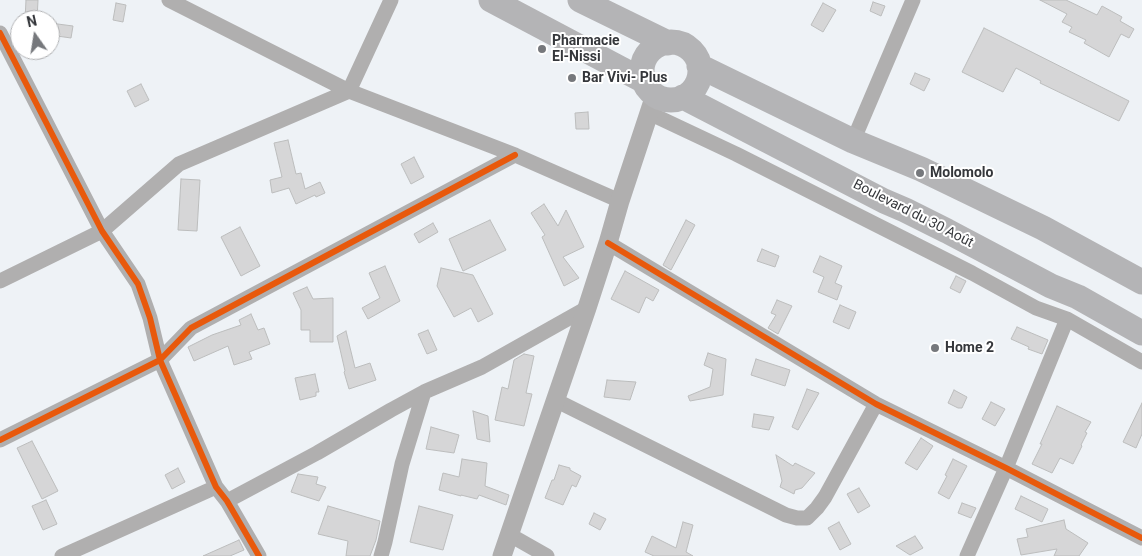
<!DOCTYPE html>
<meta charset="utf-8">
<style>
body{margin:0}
#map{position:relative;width:1142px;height:556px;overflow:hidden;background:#eef2f6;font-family:Roboto,sans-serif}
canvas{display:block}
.north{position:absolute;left:10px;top:10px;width:50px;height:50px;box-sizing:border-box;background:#fff;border:1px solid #aeafb1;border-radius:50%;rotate:347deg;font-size:14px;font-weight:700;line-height:20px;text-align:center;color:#35373b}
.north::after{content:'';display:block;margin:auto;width:18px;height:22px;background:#76787c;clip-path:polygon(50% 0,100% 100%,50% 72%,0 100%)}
</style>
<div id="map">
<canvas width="1142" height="556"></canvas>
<div class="north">N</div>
</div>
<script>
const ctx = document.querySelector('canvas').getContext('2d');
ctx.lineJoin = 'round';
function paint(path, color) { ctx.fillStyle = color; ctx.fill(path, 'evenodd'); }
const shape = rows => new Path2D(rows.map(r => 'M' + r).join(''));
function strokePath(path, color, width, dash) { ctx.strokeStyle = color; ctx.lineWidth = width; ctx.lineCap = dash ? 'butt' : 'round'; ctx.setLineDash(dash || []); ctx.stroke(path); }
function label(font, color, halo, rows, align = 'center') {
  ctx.font = font + ' Roboto,sans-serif'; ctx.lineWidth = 4; ctx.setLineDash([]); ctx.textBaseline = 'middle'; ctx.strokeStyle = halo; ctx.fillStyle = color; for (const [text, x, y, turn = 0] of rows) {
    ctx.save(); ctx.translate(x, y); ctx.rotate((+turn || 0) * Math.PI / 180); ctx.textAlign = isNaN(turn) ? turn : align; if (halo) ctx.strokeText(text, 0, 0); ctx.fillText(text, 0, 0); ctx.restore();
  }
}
const building = shape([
 [26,0,38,0,37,20,25,20,26,0],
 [1040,0,1066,0,1097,15,1102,6,1122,17,1120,21,1134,29,1129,38,1121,34,1109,57,1084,43,1086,40,1069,32,1072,27,1062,22,1067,14,1040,0],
 [873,2,885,6,881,16,870,11,873,2],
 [116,3,126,5,123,22,113,20,116,3],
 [823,3,836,10,823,32,811,25,823,3],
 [50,23,73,26,71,38,50,35,50,23],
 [984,28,1129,101,1119,121,1040,83,1041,81,1016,68,1003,92,962,72,984,28],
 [915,73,930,79,924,91,910,84,915,73],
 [141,84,149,100,135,107,127,91,141,84],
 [588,112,589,129,576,129,575,113,588,112],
 [288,140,296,174,301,173,305,189,320,182,325,193,316,197,315,195,296,204,289,188,272,193,270,180,282,177,274,143,288,140],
 [414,157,424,177,411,184,401,164,414,157],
 [181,179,200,180,197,231,178,230,181,179],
 [544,204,558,226,566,210,584,247,563,257,579,278,564,286,542,237,545,235,531,213,544,204],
 [490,220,506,250,463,271,449,239,490,220],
 [686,220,695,225,671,270,663,265,686,220],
 [433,223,438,232,419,243,414,234,433,223],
 [240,227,260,266,241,276,221,237,240,227],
 [762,249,779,256,775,267,757,261,762,249],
 [820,256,842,266,835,283,842,286,837,300,818,292,824,277,813,272,820,256],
 [385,266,400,301,368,319,362,308,380,298,369,273,385,266],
 [441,268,473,275,493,314,478,322,471,308,454,317,437,286,441,268],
 [625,271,659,290,653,301,646,297,639,313,611,299,625,271],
 [956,276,966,281,960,293,950,288,956,276],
 [307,287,313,299,333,298,333,342,310,342,310,330,301,330,301,310,293,293,307,287],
 [777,300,792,306,778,334,768,328,776,315,771,313,777,300],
 [840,305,856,312,849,329,833,322,840,305],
 [251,314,258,330,264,328,270,344,249,352,252,359,234,365,228,346,194,361,188,347,212,335,241,325,239,320,251,314],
 [1017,327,1048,340,1042,354,1028,349,1029,347,1011,339,1017,327],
 [428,330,437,350,427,354,418,334,428,330],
 [346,331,355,368,370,363,376,380,349,389,344,372,345,371,337,336,346,331],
 [708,353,726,359,723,395,690,401,688,396,710,387,713,369,704,365,708,353],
 [524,354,534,356,526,393,532,394,524,426,495,420,502,387,508,389,514,360,524,354],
 [756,359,790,370,785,386,751,375,756,359],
 [315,374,319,392,316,392,316,396,300,400,295,378,315,374],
 [607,380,636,382,630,400,604,397,607,380],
 [807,389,819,393,798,430,792,427,807,389],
 [954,390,967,397,962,408,958,408,948,403,954,390],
 [991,402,1005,409,995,426,982,419,991,402],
 [1142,403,1142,434,1136,448,1123,442,1142,403],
 [1057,406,1091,422,1085,432,1087,433,1081,445,1082,446,1073,464,1060,458,1052,473,1032,464,1042,444,1040,444,1057,406],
 [473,411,488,416,490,442,477,439,473,411],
 [754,414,774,417,769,430,752,427,754,414],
 [431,427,459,435,454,453,426,449,431,427],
 [921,438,933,446,917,470,905,463,921,438],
 [32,441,58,491,42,499,17,448,32,441],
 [776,455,793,466,795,463,815,473,802,488,795,490,794,494,780,487,782,481,776,455],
 [462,459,487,463,485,486,509,495,506,505,479,495,477,499,461,495,461,496,439,490,443,473,459,477,462,459],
 [953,459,967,466,949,499,938,493,947,476,945,475,953,459],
 [559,465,570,468,570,470,581,476,576,487,572,485,563,505,545,498,552,480,554,480,559,465],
 [178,468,185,482,172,489,165,475,178,468],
 [298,474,318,477,316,484,326,487,319,501,291,492,298,474],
 [859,488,870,506,858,513,847,494,859,488],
 [1021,496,1048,509,1042,522,1015,509,1021,496],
 [46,500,57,524,43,530,32,506,46,500],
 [962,503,976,508,971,518,958,513,962,503],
 [328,506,380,521,376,540,370,556,346,556,348,541,318,534,328,506],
 [419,506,453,515,443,550,410,542,419,506],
 [594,513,606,519,600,530,589,524,594,513],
 [1064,520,1066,529,1088,543,1079,556,1054,556,1057,549,1021,555,1017,539,1028,537,1026,529,1064,520],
 [683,522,693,525,686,552,693,556,654,556,645,552,652,536,676,548,683,522],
 [839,522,851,544,840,550,828,528,839,522],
 [915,536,923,548,910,555,896,546,915,536],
 [239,540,244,550,230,556,203,556,239,540]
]);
paint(building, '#d6d6d7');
strokePath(building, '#bcbdbd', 1);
strokePath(shape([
 [169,0,349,91,515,155,620,201],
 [0,33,102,231,138,284,150,318,160,360,216,487,227,501,259,556],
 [649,113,736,154,972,273,1036,308,1067,319,1142,362],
 [853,141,913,0],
 [608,243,876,404,1006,468,1142,538],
 [0,281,102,231,179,164,349,91,391,0],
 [555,400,786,515,797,518,807,518,817,508,825,497,876,404],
 [0,440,160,360,191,328,515,155],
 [227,501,317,453,391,410,424,392,482,367,587,308],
 [510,535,547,556],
 [62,556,216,487],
 [381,556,385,542,402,464,424,392],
 [967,556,1006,468,1067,319]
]), '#b0afaf', 15);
strokePath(shape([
 [502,556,587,308,608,243,620,201,655,95]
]), '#b0afaf', 19);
strokePath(shape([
 [491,0,644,81],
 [580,0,668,43],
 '642 71a29 29 0 1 1 58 0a29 29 0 1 1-58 0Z',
 [699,66,853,141,921,169,1043,228,1142,282],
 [683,97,884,201,905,210,947,231,1051,286,1078,297,1142,333]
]), '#b4b4b6', 25);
strokePath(shape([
 [0,33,102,231,138,284,150,318,160,360,216,487,227,501,259,556],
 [608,243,876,404,1006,468,1142,538],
 [0,440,160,360,191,328,515,155]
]), '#e8590c', 6);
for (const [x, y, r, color] of [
 [542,49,5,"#76787c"],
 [572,78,5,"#76787c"],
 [920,173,5,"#76787c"],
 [935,348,5,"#76787c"]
]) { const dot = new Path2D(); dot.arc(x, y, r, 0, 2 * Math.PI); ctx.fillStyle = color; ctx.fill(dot); strokePath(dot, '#fff', 2); }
label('bold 14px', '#35373b', '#fff', [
 ["Pharmacie",552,41],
 ["El-Nissi",552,57],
 ["Bar Vivi- Plus",582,78],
 ["Molomolo",930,173],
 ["Home 2",945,348]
], 'left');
label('14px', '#35373b', '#fff', [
 ["Boulevard du 30 Août",913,214,27]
]);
</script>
